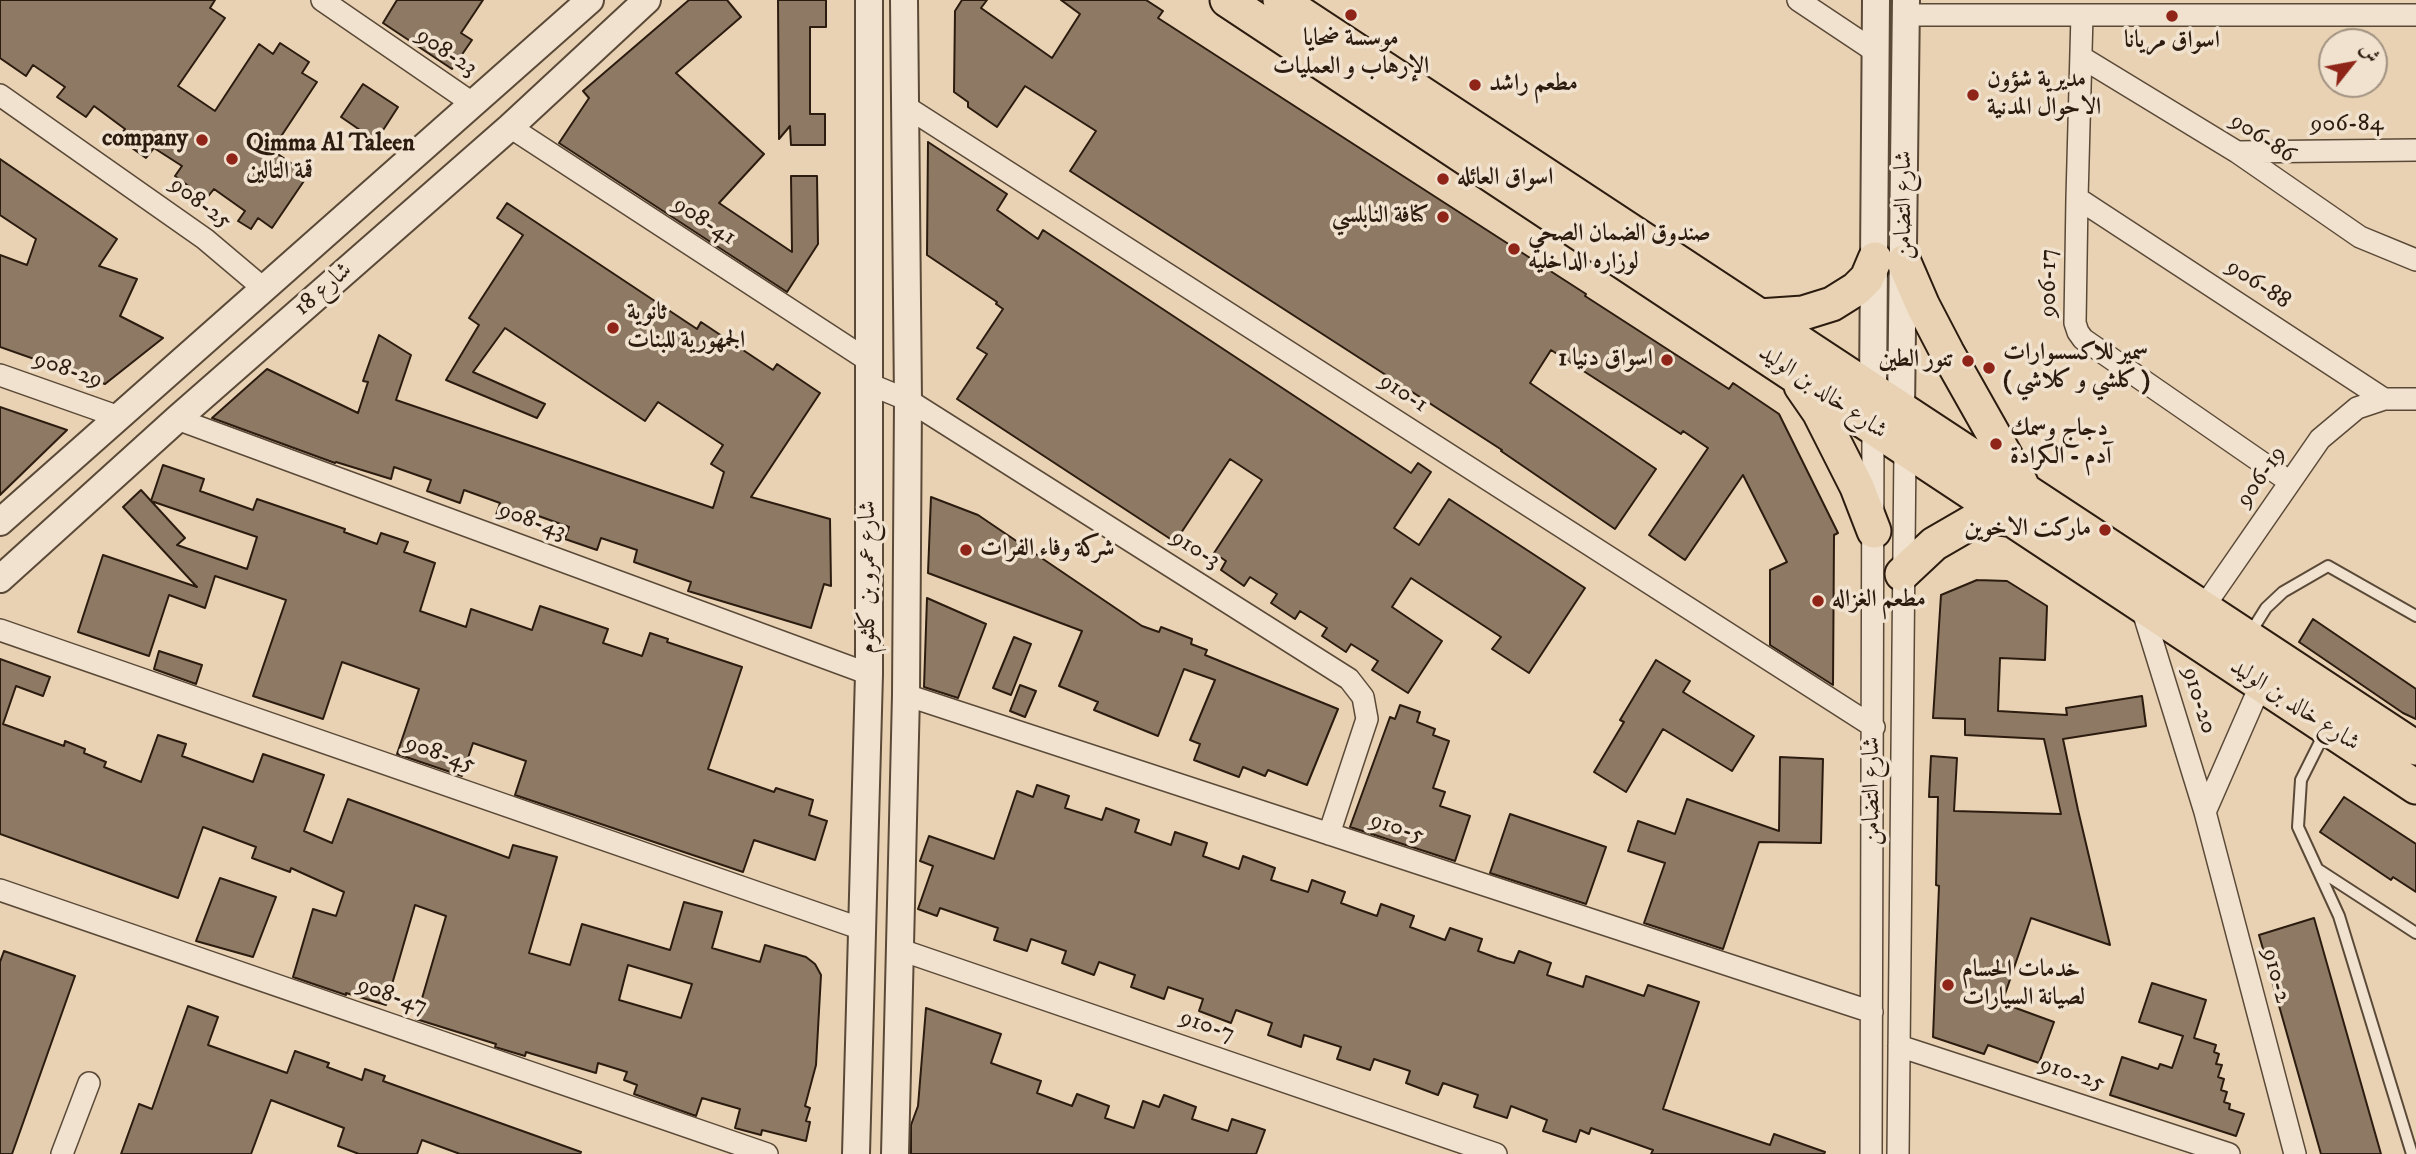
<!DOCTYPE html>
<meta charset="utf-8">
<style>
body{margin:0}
#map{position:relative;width:2416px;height:1154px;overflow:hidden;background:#e8d2b3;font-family:"IM FELL DW Pica",Amiri,serif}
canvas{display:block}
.north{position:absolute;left:2318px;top:28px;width:70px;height:70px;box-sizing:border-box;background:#f0e2ce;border:2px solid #a29282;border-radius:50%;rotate:59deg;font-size:19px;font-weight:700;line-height:28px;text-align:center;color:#2c1b0f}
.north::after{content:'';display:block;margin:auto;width:24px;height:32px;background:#8f2418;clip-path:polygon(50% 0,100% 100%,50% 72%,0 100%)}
</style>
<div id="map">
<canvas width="2416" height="1154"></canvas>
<div class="north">ش</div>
</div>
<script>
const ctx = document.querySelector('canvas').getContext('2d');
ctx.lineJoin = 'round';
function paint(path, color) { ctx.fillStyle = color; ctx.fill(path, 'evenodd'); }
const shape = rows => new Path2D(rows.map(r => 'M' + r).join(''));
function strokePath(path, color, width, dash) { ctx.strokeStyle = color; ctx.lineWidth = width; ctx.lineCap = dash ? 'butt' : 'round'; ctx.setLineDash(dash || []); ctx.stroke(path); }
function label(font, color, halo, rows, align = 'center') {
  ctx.font = font + ' "IM FELL DW Pica",Amiri,serif'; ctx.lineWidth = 7; ctx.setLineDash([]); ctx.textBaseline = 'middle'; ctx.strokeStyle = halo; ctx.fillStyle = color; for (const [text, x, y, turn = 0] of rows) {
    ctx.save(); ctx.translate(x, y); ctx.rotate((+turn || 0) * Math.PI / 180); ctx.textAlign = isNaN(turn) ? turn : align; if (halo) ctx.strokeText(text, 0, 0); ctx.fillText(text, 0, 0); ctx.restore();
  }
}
const building = shape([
 [0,0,215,0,210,8,225,18,178,86,215,111,259,44,273,54,280,43,309,62,302,73,317,82,272,150,308,175,272,228,258,218,251,229,238,221,245,211,214,189,206,199,175,176,182,166,154,148,146,158,118,138,125,129,94,106,86,117,57,97,65,87,33,65,26,76,0,58,0,0],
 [397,0,483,0,461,33,472,40,452,69,383,23,397,0],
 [689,0,727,0,741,17,676,73,764,154,719,203,792,252,791,176,817,176,818,244,787,292,559,143,589,98,583,91,689,0],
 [778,0,826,0,826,27,810,27,810,114,825,114,825,145,791,145,790,126,779,139,778,0],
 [962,0,987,0,981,8,1052,58,1080,14,1061,0,1146,0,1163,11,1158,18,1586,294,1585,296,1729,389,1733,383,1779,414,1838,533,1834,535,1833,685,1770,645,1770,570,1787,562,1743,475,1685,560,1649,535,1708,448,1683,431,1681,434,1551,350,1530,383,1656,469,1615,529,1501,451,1502,450,1070,171,1096,131,1025,86,997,127,968,107,968,102,954,92,955,11,962,0],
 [363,84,398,107,376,141,341,117,363,84],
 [928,142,1007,194,997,210,1038,239,1043,230,1411,473,1418,463,1431,472,1394,528,1419,545,1449,499,1585,588,1529,673,1492,649,1501,637,1411,578,1392,607,1442,641,1408,693,1372,670,1378,661,1351,644,1346,652,1322,636,1327,628,1300,611,1295,619,1271,603,1277,594,1250,577,1244,586,1221,570,1226,561,1214,553,1262,480,1230,459,1175,542,957,399,987,354,977,348,1003,309,996,304,997,302,927,255,928,142],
 [0,159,117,239,99,266,137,279,120,316,163,338,105,384,0,347,0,255,27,265,36,239,0,215,0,159],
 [507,203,697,329,701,322,773,370,777,364,820,393,751,497,830,519,831,586,824,584,811,628,688,591,691,582,634,562,637,550,601,538,597,550,565,539,569,527,533,514,529,526,496,515,500,503,464,490,460,503,427,491,431,480,394,467,391,479,336,462,335,463,212,418,267,369,358,413,368,382,363,381,379,335,411,355,396,400,713,508,724,472,711,464,723,445,658,402,645,421,505,328,473,372,545,404,537,418,446,380,479,325,469,318,523,235,497,218,507,203],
 [0,407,67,430,0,495,0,407],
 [163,465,204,479,200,491,253,510,257,499,345,529,344,532,377,544,381,533,408,542,404,552,435,563,420,611,466,627,471,609,532,630,540,606,608,629,603,643,642,656,650,633,668,639,667,642,742,667,708,769,774,792,776,788,813,800,809,815,827,821,815,860,754,840,743,872,515,795,526,761,473,743,462,776,397,754,419,689,342,662,323,719,253,696,286,600,215,576,205,608,169,595,149,656,78,632,103,555,197,587,123,507,141,490,185,538,177,545,247,569,257,537,151,501,163,465],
 [931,497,978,515,1142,626,1159,632,1161,627,1192,639,1191,644,1207,650,1205,655,1338,709,1307,785,1268,770,1265,776,1243,767,1239,777,1194,760,1200,744,1190,740,1215,680,1184,669,1158,736,1094,710,1098,702,1059,686,1082,631,928,573,931,497],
 [1977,580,2007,581,2047,606,2045,660,2000,658,1998,711,2067,715,2066,708,2142,696,2146,726,2063,739,2078,810,2110,945,2031,918,2002,1003,2054,1022,2039,1063,1988,1045,1984,1054,1933,1037,1939,886,1936,885,1938,797,1929,797,1931,756,1957,758,1954,811,2061,814,2044,739,1965,735,1965,719,1933,718,1941,595,1977,580],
 [927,598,986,624,958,698,924,687,927,598],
 [2313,619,2416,689,2416,719,2403,713,2299,642,2313,619],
 [1014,637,1031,644,1011,695,993,688,1014,637],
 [159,651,202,665,196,684,154,669,159,651],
 [0,659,50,677,43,696,16,686,3,724,64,746,65,741,85,749,84,753,106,762,104,767,141,782,158,735,186,744,182,756,253,782,263,754,324,775,304,831,332,843,348,799,509,858,513,845,557,857,529,953,570,965,582,924,670,950,684,902,722,912,712,948,760,962,765,945,806,957,815,964,821,975,816,1065,805,1106,810,1108,806,1121,810,1122,806,1141,762,1130,761,1135,735,1128,740,1109,702,1098,696,1116,634,1094,637,1085,624,1080,627,1072,598,1063,596,1073,526,1052,525,1056,495,1047,496,1044,416,1019,446,916,415,905,386,1005,346,993,346,995,293,977,313,909,336,916,344,892,291,868,290,872,252,858,256,847,203,827,178,898,0,834,0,659],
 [628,965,692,984,681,1018,619,1000,628,965],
 [1656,660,1690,681,1683,692,1754,736,1732,771,1663,729,1626,792,1594,772,1624,722,1620,720,1656,660],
 [1020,685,1036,691,1025,717,1010,711,1020,685],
 [1400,705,1420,712,1417,722,1435,729,1433,735,1449,741,1433,788,1445,792,1440,806,1470,816,1455,861,1350,827,1390,717,1395,719,1400,705],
 [1780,757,1823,759,1821,843,1759,842,1723,949,1644,923,1665,863,1628,851,1638,821,1675,834,1687,799,1779,831,1780,757],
 [1037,785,1069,796,1065,808,1102,820,1106,808,1139,820,1135,832,1171,845,1175,832,1207,843,1203,856,1239,869,1243,856,1275,868,1271,880,1308,892,1312,880,1345,892,1341,903,1360,910,1377,916,1381,904,1414,916,1410,927,1445,940,1450,928,1482,939,1478,951,1497,958,1514,963,1519,951,1551,963,1547,975,1583,987,1586,976,1644,996,1648,985,1699,1002,1663,1109,1770,1145,1774,1134,1825,1152,1824,1154,1651,1154,1653,1150,1591,1128,1589,1134,1580,1130,1576,1142,1543,1131,1547,1120,1511,1106,1507,1118,1474,1107,1478,1095,1443,1083,1438,1095,1406,1083,1410,1071,1374,1059,1370,1070,1337,1059,1341,1047,1304,1035,1301,1047,1268,1035,1272,1023,1236,1010,1231,1023,1199,1011,1203,999,1168,987,1164,999,1131,987,1135,975,1118,969,1099,962,1094,975,1062,963,1066,951,1031,939,1027,951,994,940,998,928,940,908,937,916,918,909,933,866,920,861,929,836,994,859,1017,791,1033,797,1037,785],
 [2344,797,2416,844,2416,892,2393,877,2391,880,2320,832,2344,797],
 [1510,814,1606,847,1586,904,1490,873,1510,814],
 [220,878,276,897,253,957,196,941,220,878],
 [2314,918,2381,1154,2321,1154,2259,935,2314,918],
 [4,951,75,976,12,1154,0,1154,0,962,4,951],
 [2152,983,2206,1000,2194,1038,2216,1045,2214,1052,2219,1054,2216,1064,2222,1065,2218,1077,2224,1079,2221,1090,2227,1092,2224,1102,2230,1104,2229,1109,2244,1114,2236,1136,2110,1095,2122,1057,2158,1069,2160,1064,2172,1068,2183,1036,2139,1022,2152,983],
 [188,1006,218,1017,208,1045,287,1073,295,1051,329,1063,327,1067,362,1080,365,1069,385,1076,383,1081,581,1152,580,1154,460,1154,422,1140,417,1154,359,1154,338,1146,344,1128,271,1100,251,1154,121,1154,139,1104,152,1109,188,1006],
 [926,1008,1001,1034,991,1063,1041,1081,1037,1093,1072,1106,1077,1094,1109,1106,1105,1118,1134,1128,1143,1101,1159,1107,1164,1095,1196,1107,1192,1119,1228,1131,1232,1119,1265,1130,1256,1154,911,1154,911,1125,918,1106,926,1008]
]);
paint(building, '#8e7a64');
strokePath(building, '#2c1b0f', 2);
const service = shape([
 [2249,635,2266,608,2283,592,2328,566,2416,616],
 [2326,730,2301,780,2298,827,2339,916,2412,1154],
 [2319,870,2416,933]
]);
const minor = shape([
 [322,0,472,103],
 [1798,0,1876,52],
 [1906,15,2416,15],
 [2082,15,2077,198,2075,323,2078,332,2083,339,2290,482],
 [2081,57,2237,152,2360,237,2416,260],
 [0,95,205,239,263,288],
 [905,106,1874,727],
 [510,127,869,361],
 [2237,152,2416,150],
 [2077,198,2384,399,2416,399],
 [0,375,119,417],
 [869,384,908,400,1349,679,1363,697,1367,719,1329,834],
 [177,419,869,674],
 [2141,605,2205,812,2295,1154],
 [2203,608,2320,439,2357,408,2384,399],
 [0,630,862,929],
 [906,695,1872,1012],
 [2205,812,2261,684],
 [0,890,767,1154],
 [901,950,1496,1154],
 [1899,1046,2229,1154],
 [62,1154,89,1083],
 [1871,1154,1873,427],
 [1898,1154,1905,449]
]);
const tertiary = shape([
 [1873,391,1876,0],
 [1901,409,1906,0],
 [0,522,590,0],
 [0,579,177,419,510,127,647,0],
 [856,1154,869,674,869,0],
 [895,1154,906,695,908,400,904,0]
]);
const primary = shape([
 [1227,0,2416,787],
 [1280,0,2416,748],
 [1904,262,1923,306,1947,352,2021,483],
 [1759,316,1803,313,1832,304,1856,289,1867,278,1875,259],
 [1801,386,1819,412,1857,487,1874,531],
 [1902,574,1934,544,1972,522,1991,517,2013,520]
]);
strokePath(service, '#5b4938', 14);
strokePath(minor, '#5b4938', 24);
strokePath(tertiary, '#5b4938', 30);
strokePath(primary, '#2c1b0f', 37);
strokePath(service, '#f0e2ce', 10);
strokePath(minor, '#f0e2ce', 21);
strokePath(tertiary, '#f0e2ce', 26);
strokePath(primary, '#e8d2b3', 33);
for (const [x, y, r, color] of [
 [1351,15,7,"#8f2418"],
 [2172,16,7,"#8f2418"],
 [1475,85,7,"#8f2418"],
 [1973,95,7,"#8f2418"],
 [202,140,7,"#8f2418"],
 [232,159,7,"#8f2418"],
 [1443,179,7,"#8f2418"],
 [1443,217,7,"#8f2418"],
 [1514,249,7,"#8f2418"],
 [613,328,7,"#8f2418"],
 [1667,360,7,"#8f2418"],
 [1968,361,7,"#8f2418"],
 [1989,368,7,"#8f2418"],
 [1996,444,7,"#8f2418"],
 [2105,530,7,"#8f2418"],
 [966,550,7,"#8f2418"],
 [1818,601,7,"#8f2418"],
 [1948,985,7,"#8f2418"]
]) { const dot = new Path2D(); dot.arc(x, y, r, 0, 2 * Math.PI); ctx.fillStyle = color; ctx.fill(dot); strokePath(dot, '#f0e2ce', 2.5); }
label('bold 24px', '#2c1b0f', '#f0e2ce', [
 ["موسسة ضحايا",1351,40,"center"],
 ["الإرهاب و العمليات",1351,68,"center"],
 ["اسواق مريانا",2172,42,"center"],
 ["مديرية شؤون",1987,81],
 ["الاحوال المدنية",1987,109],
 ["مطعم راشد",1489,85],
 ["company",188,140,"right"],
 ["Qimma Al Taleen",246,145],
 ["قمة التالين",246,173],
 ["اسواق العائله",1457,179],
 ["كنافة النابلسي",1429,217,"right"],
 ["صندوق الضمان الصحي",1528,235],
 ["لوزاره الداخليه",1528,263],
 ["ثانوية",627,314],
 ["الجمهورية للبنات",627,342],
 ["سمير للاكسسوارات",2003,354],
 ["( كلشي و كلاشي )",2003,382],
 ["اسواق دنيا 1",1653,360,"right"],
 ["تنور الطين",1954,361,"right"],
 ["دجاج وسمك",2010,430],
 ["آدم - الكرادة",2010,458],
 ["ماركت الاخوين",2091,530,"right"],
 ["شركة وفاء الفرات",980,550],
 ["مطعم الغزاله",1832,601],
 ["خدمات الحسام",1962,971],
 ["لصيانة السيارات",1962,999]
], 'left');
label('24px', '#2c1b0f', '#f0e2ce', [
 ["908-23",446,53,34],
 ["906-84",2347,125,-1],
 ["906-86",2262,139,33],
 ["908-25",200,204,37],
 ["شارع التضامن",1905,205,-90],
 ["908-41",704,222,33],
 ["906-17",2050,283,-90],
 ["906-88",2258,285,33],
 ["شارع 18",324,290,-41],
 ["908-29",68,371,19],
 ["شارع خالد بن الوليد",1822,393,34],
 ["910-1",1403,394,33],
 ["906-19",2262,477,-55],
 ["908-43",532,522,20],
 ["910-3",1195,550,32],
 ["شارع عمرو بن كلثوم",869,577,-90],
 ["910-20",2198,701,73],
 ["شارع خالد بن الوليد",2294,706,33],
 ["908-45",440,755,19],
 ["شارع التضامن",1873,791,-90],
 ["910-5",1397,829,18],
 ["910-2",2275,976,75],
 ["908-47",392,997,19],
 ["910-7",1207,1027,19],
 ["910-25",2072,1075,18]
]);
</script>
